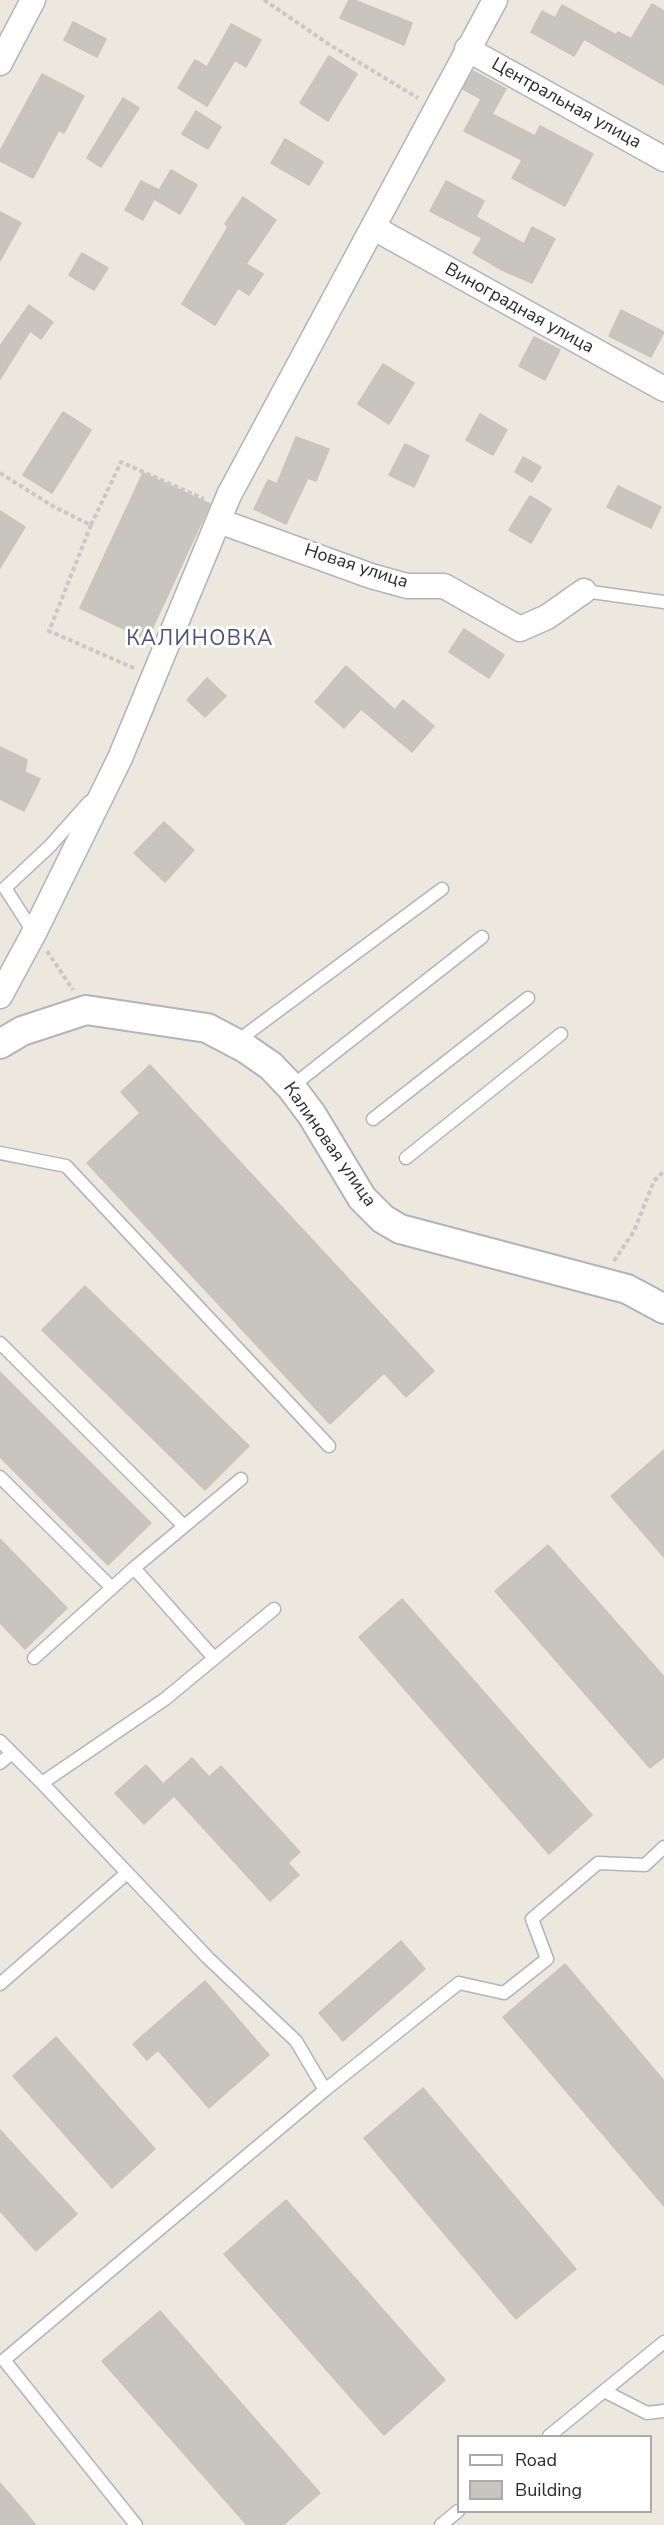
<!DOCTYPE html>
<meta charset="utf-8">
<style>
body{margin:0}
#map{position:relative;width:664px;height:2525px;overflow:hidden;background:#ede8de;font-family:"Nunito Sans",sans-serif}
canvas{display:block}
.legend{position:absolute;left:457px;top:2435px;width:195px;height:78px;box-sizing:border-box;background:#fff;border:2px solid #aaa;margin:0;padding:8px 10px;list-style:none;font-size:18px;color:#2b2b2b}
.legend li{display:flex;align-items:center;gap:12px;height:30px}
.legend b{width:30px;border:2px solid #aaa}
</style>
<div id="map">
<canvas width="664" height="2525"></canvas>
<ul class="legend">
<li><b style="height:8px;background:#fff"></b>Road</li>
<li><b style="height:16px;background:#c8c5be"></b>Building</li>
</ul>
</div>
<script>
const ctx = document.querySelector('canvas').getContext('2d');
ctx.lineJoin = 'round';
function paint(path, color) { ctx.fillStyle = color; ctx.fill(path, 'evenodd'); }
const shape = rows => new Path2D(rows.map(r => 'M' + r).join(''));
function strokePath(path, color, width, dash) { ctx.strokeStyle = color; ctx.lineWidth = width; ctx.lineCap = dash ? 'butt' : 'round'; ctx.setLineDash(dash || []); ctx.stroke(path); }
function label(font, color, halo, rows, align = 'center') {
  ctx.font = font + ' "Nunito Sans",sans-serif'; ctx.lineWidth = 6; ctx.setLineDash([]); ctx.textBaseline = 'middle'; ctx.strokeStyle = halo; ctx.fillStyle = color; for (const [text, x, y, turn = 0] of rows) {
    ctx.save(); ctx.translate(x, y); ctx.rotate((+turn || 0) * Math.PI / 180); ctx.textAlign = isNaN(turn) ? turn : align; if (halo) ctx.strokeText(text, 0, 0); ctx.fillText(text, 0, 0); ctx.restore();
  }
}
const building = shape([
 [349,0,354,0,412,23,404,45,340,18,349,0],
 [652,4,664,11,664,85,584,39,574,56,531,32,542,11,555,18,562,5,616,35,618,32,631,39,652,4],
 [73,22,106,39,97,57,64,40,73,22],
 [231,24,261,40,246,67,235,60,207,106,178,88,195,60,207,67,231,24],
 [329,56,357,74,328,121,300,103,329,56],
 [473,71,506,89,492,114,535,136,540,126,593,154,565,206,512,178,522,160,464,131,481,99,463,89,473,71],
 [42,74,84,96,64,133,59,130,33,178,0,161,0,151,42,74],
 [123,98,139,108,101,167,87,158,123,98],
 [196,111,221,127,208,149,182,134,196,111],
 [285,139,323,162,309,185,271,163,285,139],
 [171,170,197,185,180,214,154,199,171,170],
 [141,181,159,190,143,220,125,210,141,181],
 [446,181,484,201,476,217,524,244,532,227,555,239,532,283,502,270,473,253,482,238,430,211,446,181],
 [243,197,276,220,246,264,263,274,249,295,238,288,215,325,182,304,228,227,225,224,243,197],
 [0,212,21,223,0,261,0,212],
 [82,253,108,268,94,290,69,275,82,253],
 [29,305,53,322,41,339,30,331,0,379,0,346,29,305],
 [621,310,664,332,651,357,609,336,621,310],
 [534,337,560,350,545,380,519,366,534,337],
 [383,364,414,383,389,424,358,404,383,364],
 [63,412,91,430,52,493,23,475,63,412],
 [480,414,507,430,493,455,466,440,480,414],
 [296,437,329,449,316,481,308,478,286,524,254,509,268,480,277,484,296,437],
 [405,444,429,456,414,487,389,475,405,444],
 [523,457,541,467,532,482,515,472,523,457],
 [143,473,210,504,147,640,80,608,143,473],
 [618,486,661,507,651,528,607,507,618,486],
 [530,496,551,509,531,543,509,530,530,496],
 [0,511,25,527,0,568,0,511],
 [464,629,504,655,489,678,449,652,464,629],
 [346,666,395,710,403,700,434,726,412,752,361,709,344,728,315,702,346,666],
 [207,678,226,696,205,717,187,700,207,678],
 [0,747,27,760,25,772,40,779,24,811,0,799,0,747],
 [164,822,194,850,165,882,134,853,164,822],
 [150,1065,434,1371,406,1397,384,1373,330,1424,87,1163,140,1113,121,1092,150,1065],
 [85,1286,249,1446,205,1490,42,1330,85,1286],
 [0,1372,151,1523,108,1565,0,1457,0,1372],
 [664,1450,664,1557,611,1496,664,1450],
 [0,1539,67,1608,25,1649,0,1623,0,1539],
 [548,1545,664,1677,664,1757,650,1768,495,1591,548,1545],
 [402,1599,592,1815,549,1854,359,1637,402,1599],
 [192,1758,209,1777,221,1766,300,1852,288,1863,299,1875,270,1901,174,1796,144,1824,115,1793,146,1765,163,1784,192,1758],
 [401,1941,425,1969,343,2041,319,2013,401,1941],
 [565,1964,664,2081,664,2206,503,2017,565,1964],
 [205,1981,269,2055,209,2108,158,2050,147,2060,133,2044,205,1981],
 [56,2037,155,2149,112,2188,13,2076,56,2037],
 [423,2088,576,2269,516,2319,364,2138,423,2088],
 [0,2130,77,2214,36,2251,0,2211,0,2130],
 [286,2200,445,2380,384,2435,224,2254,286,2200],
 [160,2311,320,2493,283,2525,247,2525,102,2361,160,2311],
 [0,2483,36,2525,0,2525,0,2483]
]);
paint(building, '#c8c5be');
strokePath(building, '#c8c4b8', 1.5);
const service = shape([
 [584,591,664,602],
 [34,933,5,888,50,846,89,802],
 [236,1042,442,889],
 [291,1087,482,937],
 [373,1119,528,998],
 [0,1153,66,1166,329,1446],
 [406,1158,561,1034],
 [0,1343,184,1526],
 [0,1477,112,1588],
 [134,1568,241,1479],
 [34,1658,134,1568,214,1658],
 [0,1741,42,1783,208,1958,296,2041,325,2090,459,1983,504,1993,547,1959,532,1919,598,1863,645,1865,664,1847],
 [0,1763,12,1753],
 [42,1783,165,1699,274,1609],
 [0,1984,127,1873],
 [604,2391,647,2413,664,2411],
 [549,2436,664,2342],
 [136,2525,4,2360,325,2090],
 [441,2525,458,2511]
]);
const minor = shape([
 [467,49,664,159],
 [0,63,33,0],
 [374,228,664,389],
 [219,521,371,576,407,586,444,586,520,629,547,617,584,591],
 [0,996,34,933,120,758,229,495,495,0]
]);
const tertiary = shape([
 [0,1044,22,1031,86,1010,207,1028,245,1048,271,1066,291,1087,312,1115,362,1198,383,1219,400,1229,627,1289,664,1309]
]);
strokePath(service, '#b1b3be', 15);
strokePath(minor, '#b1b3be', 27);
strokePath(tertiary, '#b1b3be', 32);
strokePath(shape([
 [264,0,330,45,418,98],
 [0,473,56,508,91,525,121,462,204,499],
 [91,525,49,631,136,669],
 [47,951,73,990],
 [614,1261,634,1231,654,1181,664,1171]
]), '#c8c8c8', 4, [4.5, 3]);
strokePath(service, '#fff', 12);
strokePath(minor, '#fff', 24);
strokePath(tertiary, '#fff', 28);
label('18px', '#2b2b2b', '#fff', [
 ["Центральная улица",566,104,29],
 ["Виноградная улица",519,309,29],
 ["Новая улица",356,567,18],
 ["Калиновая улица",329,1145,55]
]);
ctx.letterSpacing = '1.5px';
label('21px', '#4d507b', '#fff', [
 ["КАЛИНОВКА",200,640]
]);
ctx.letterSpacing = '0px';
</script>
